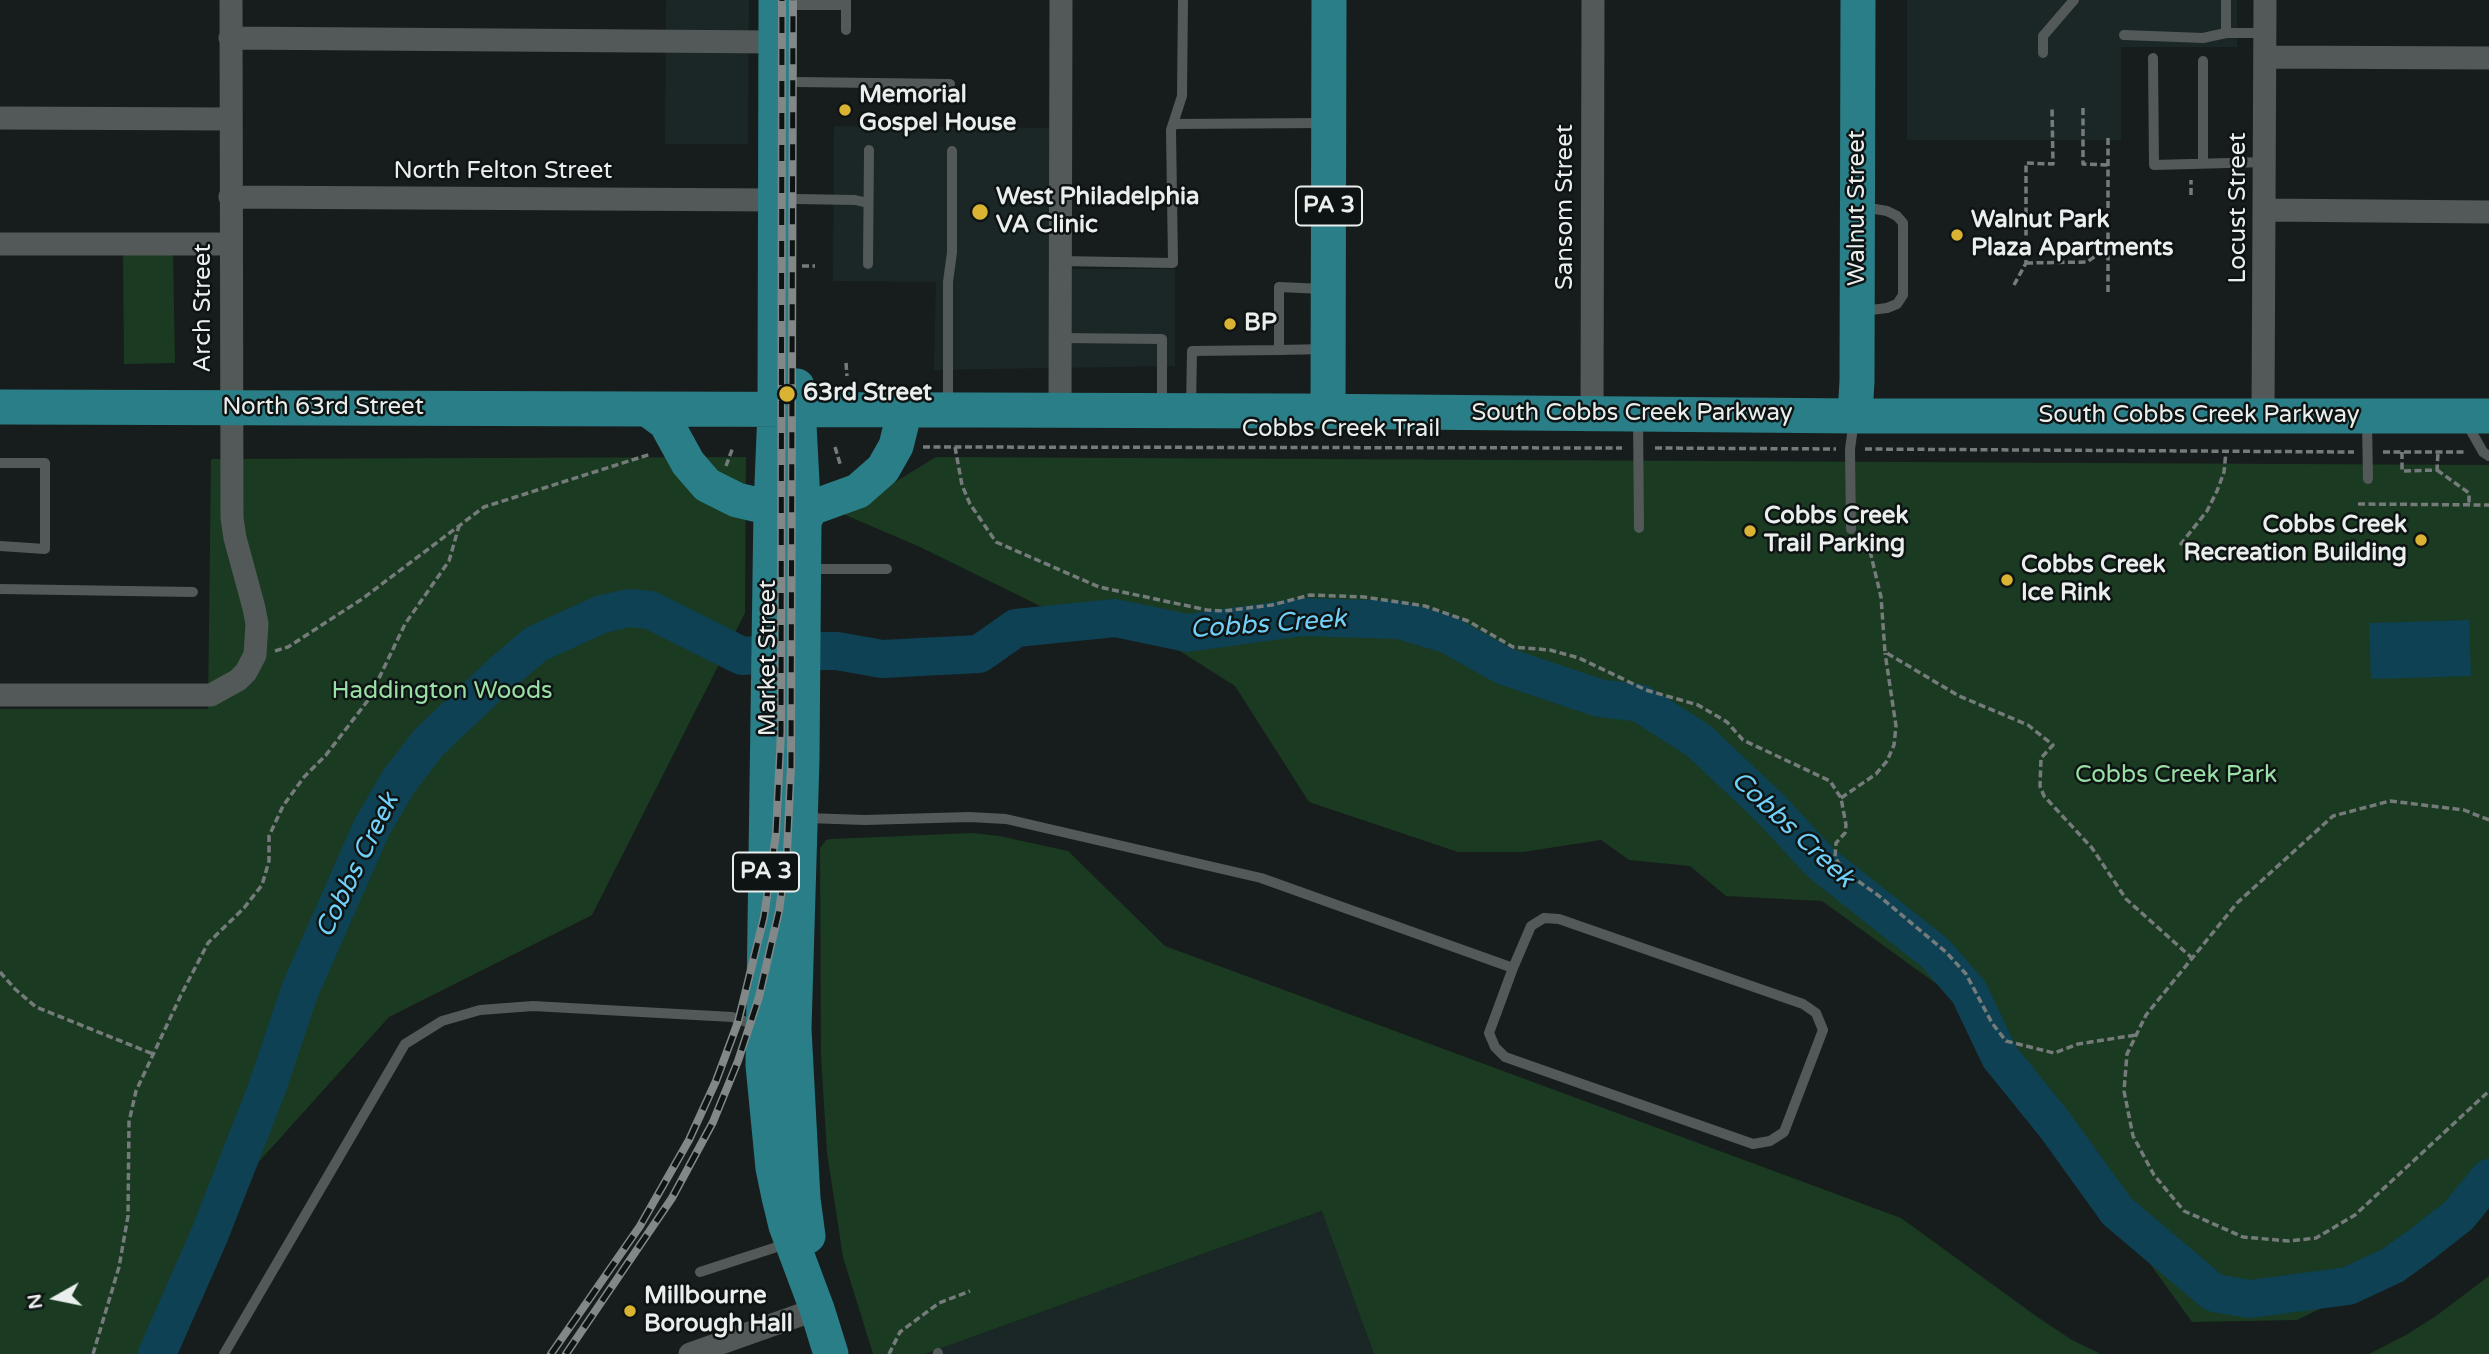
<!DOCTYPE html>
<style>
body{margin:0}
#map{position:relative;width:2489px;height:1354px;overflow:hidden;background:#171d1c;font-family:"Varela Round",sans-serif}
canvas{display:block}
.north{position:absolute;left:21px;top:1263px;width:70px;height:70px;-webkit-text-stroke:5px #0e1413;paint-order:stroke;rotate:261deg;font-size:19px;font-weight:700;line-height:28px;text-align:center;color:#eaefee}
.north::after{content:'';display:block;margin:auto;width:24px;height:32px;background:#eaefee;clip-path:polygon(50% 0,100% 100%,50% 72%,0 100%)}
</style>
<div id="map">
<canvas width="2489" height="1354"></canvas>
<div class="north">N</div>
</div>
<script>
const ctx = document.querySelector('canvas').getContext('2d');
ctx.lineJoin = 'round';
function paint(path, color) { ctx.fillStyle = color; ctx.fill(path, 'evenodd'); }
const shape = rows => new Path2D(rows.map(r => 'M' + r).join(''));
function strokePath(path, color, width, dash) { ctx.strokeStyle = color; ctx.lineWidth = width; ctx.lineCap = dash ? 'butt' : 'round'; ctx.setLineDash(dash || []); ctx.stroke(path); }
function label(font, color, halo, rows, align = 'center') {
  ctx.font = font + ' "Varela Round",sans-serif'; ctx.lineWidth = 5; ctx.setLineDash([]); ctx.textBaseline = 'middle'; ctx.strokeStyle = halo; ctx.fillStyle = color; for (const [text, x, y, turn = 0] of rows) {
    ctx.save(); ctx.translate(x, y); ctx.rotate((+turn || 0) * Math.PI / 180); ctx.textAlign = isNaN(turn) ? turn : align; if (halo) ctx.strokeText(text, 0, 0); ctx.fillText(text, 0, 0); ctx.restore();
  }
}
paint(shape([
 [666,0,749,0,748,144,665,144],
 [1907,0,2237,0,2237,47,2121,47,2121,140,1907,140],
 [834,126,1049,128,1052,269,1175,269,1175,366,934,370,936,282,833,281],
 [1323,1211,1374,1354,925,1354]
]), '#1a2726');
paint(shape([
 [173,252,175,363,124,364,123,253],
 [746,457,745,613,592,915,389,1017,221,1204,173,1317,153,1354,0,1354,0,709,208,709,211,459],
 [936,457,2489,465,2489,1204,2434,1254,2297,1320,2192,1322,1960,1001,1822,901,1726,896,1690,866,1629,860,1601,840,1523,852,1458,852,1309,802,1235,686,1156,636,1077,624,920,547,843,514],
 [973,833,999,836,1068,851,1165,946,1901,1218,2036,1316,2072,1340,2101,1354,1374,1354,1322,1211,925,1354,873,1354,843,1257,827,1153,821,1056,820,848,826,840,831,839],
 [2489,1276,2489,1354,2369,1354,2406,1335,2436,1316]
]), '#1a3a21');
paint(shape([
 [2469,620,2471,676,2371,679,2369,623]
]), '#0e4154');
strokePath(shape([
 [157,1354,209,1236,266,1091,300,990,372,827,399,781,429,742,502,673,536,644,602,614,629,608,650,610,742,656,812,651,837,651,882,659,979,654,1016,628,1115,618,1187,633,1303,617,1399,620,1447,634,1504,666,1599,698,1640,703,1699,741,1770,808,1821,863,1935,953,1969,992,2000,1057,2055,1125,2117,1211,2214,1293,2250,1299,2348,1286,2393,1265,2422,1244,2459,1215,2489,1178]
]), '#0e4154', 38);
strokePath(shape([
 [2083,108,2083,164,2108,165],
 [2108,138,2108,293],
 [2191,195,2191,180],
 [2026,263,2087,262,2104,250,2114,249],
 [802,266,815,266],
 [2014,285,2026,263,2026,163,2053,164,2052,107],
 [846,363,847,376],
 [835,447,841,467],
 [923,447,1622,448],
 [955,447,962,485,970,504,996,542,1099,587,1207,610,1224,611,1272,605,1310,595,1364,597,1425,606,1468,621,1513,647,1550,650,1579,658,1646,690,1698,705,1727,722,1743,740,1830,781,1841,798,1846,825,1845,833,1836,843,1835,857,1844,871,1879,896,1946,952,1966,974,1992,1023,2006,1041,2054,1053,2078,1044,2136,1035],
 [1655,448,1836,449],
 [1865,449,2354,452],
 [2383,452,2466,452],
 [2402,452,2402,471,2437,470,2438,452],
 [726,466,733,447],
 [2437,470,2469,493,2469,504],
 [2358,504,2489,505],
 [2180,545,2207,511,2217,491,2224,472,2226,451],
 [1870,551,1881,597,1885,652,1959,696,2028,725,2053,745,2041,758,2040,786,2044,796,2092,848,2126,899,2192,958],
 [275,651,288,647,362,599,484,507,651,454],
 [1841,798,1876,774,1887,761,1894,745,1896,726,1885,653],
 [2489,820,2464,810,2390,801,2333,816,2237,903,2146,1015,2127,1054,2124,1091,2133,1136,2154,1175,2184,1211,2243,1237,2289,1241,2316,1238,2355,1215,2489,1091],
 [0,972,15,989,36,1007,153,1054],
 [93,1354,119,1267,128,1216,129,1122,136,1091,181,995,208,943,244,908,262,885,269,861,269,836,283,806,304,777,326,755,369,699,405,624,449,561,459,526],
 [889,1354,900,1332,939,1303,970,1291]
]), '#757b7a', 3.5, [7, 3.5]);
strokePath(shape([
 [2226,0,2226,33,2265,33],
 [798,5,846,5],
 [846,30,846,0],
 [2124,35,2203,38,2226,33],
 [2043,53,2043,36,2074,0],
 [2153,58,2154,165,2265,162],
 [2203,61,2203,163],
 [798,82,950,84],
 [1173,124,1324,123],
 [798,199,855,200,868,203],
 [1863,207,1887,211,1897,216,1903,223,1903,295,1897,304,1887,308,1863,311],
 [1060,261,1173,263,1171,130,1182,96,1183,0],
 [868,264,869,150],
 [1060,338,1162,339,1162,407],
 [1279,350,1325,349],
 [948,406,948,282,952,252,952,151],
 [1191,408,1192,351,1279,350,1279,287,1323,289],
 [1638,417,1639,528],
 [2367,422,2368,479],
 [2466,422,2483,452,2489,456],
 [0,463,45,463,45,549,0,546],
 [1851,529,1850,449,1854,420],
 [810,569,887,569],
 [0,589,193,592],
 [806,818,865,820,969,817,1006,819,1261,878,1513,968],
 [1544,918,1559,919,1803,1004,1816,1013,1823,1030,1784,1132,1770,1141,1753,1144,1505,1057,1495,1047,1489,1033,1513,968,1531,926,1544,918],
 [700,1272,786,1244],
 [938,1353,938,1354],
 [224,1354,405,1044,442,1021,480,1010,533,1006,732,1017,758,1026]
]), '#525958', 10);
strokePath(shape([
 [230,38,776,42],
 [2266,57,2489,58],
 [0,118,231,119],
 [230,197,776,200],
 [2265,210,2489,212],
 [0,244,230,244],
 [1060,410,1061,0],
 [1592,414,1593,0],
 [2263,416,2265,0],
 [0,695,211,695,238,680,246,672,255,655,257,624,254,608,235,538,232,518,231,0],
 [690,1354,817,1309]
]), '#525958', 23);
strokePath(shape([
 [776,0,775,410,771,508,763,1065,773,1168,779,1197,786,1226,817,1309,831,1354],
 [797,386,804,521,802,759,794,1029,803,1199,808,1236],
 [0,407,1296,411,1855,416,2489,416],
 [647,409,666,423,688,463,707,485,737,500,771,508],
 [1328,411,1329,0],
 [1855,416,1857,381,1858,0],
 [804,521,811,508,858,491,883,469,896,446,905,410]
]), '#2a7e87', 35);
const rail = shape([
 [551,1354,640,1226,689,1140,716,1081,738,1022,764,917,776,834,781,732,782,0],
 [566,1354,672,1198,713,1122,738,1061,759,997,779,911,787,853,791,766,793,0]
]);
strokePath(rail, '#828887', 8);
strokePath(rail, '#0e1413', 5, [16]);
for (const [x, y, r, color] of [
 [845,110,7,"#dab333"],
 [980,212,9,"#dab333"],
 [1957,235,7,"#dab333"],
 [1230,324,7,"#dab333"],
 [787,394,9,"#dab333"],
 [1750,531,7,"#dab333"],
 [2421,540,7,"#dab333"],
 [2007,580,7,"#dab333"],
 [630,1311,7,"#dab333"]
]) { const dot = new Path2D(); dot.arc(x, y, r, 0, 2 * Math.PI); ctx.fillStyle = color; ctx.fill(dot); strokePath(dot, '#0e1413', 2.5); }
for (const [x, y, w] of [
 [1329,206,66],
 [766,872,66]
]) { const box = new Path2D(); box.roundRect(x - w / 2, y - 19.5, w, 39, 5); ctx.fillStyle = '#0e1413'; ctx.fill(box); strokePath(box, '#eaefee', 2); }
label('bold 23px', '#eaefee', null, [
 ["PA 3",1329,206],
 ["PA 3",766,872]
]);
label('bold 24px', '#eaefee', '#0e1413', [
 ["Memorial",859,96],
 ["Gospel House",859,124],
 ["West Philadelphia",996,198],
 ["VA Clinic",996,226],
 ["Walnut Park",1971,221],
 ["Plaza Apartments",1971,249],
 ["BP",1244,324],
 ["63rd Street",803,394],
 ["Cobbs Creek",1764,517],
 ["Trail Parking",1764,545],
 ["Cobbs Creek",2407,526,"right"],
 ["Recreation Building",2407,554,"right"],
 ["Cobbs Creek",2021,566],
 ["Ice Rink",2021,594],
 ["Millbourne",644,1297],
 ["Borough Hall",644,1325]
], 'left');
label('24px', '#eaefee', '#0e1413', [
 ["North Felton Street",503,172],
 ["Sansom Street",1566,207,-90],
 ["Walnut Street",1858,208,-90],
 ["Locust Street",2239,208,-90],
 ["Arch Street",204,308,-90],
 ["North 63rd Street",323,408],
 ["South Cobbs Creek Parkway",1632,414],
 ["South Cobbs Creek Parkway",2199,416],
 ["Cobbs Creek Trail",1341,430],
 ["Market Street",769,658,-90]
]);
label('24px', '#9ae0a6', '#0e1413', [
 ["Haddington Woods",442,692],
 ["Cobbs Creek Park",2176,776]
]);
label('italic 26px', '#71d0f8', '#0e1413', [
 ["Cobbs Creek",1268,625,-4],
 ["Cobbs Creek",1792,830,43],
 ["Cobbs Creek",358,866,-64]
]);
</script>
